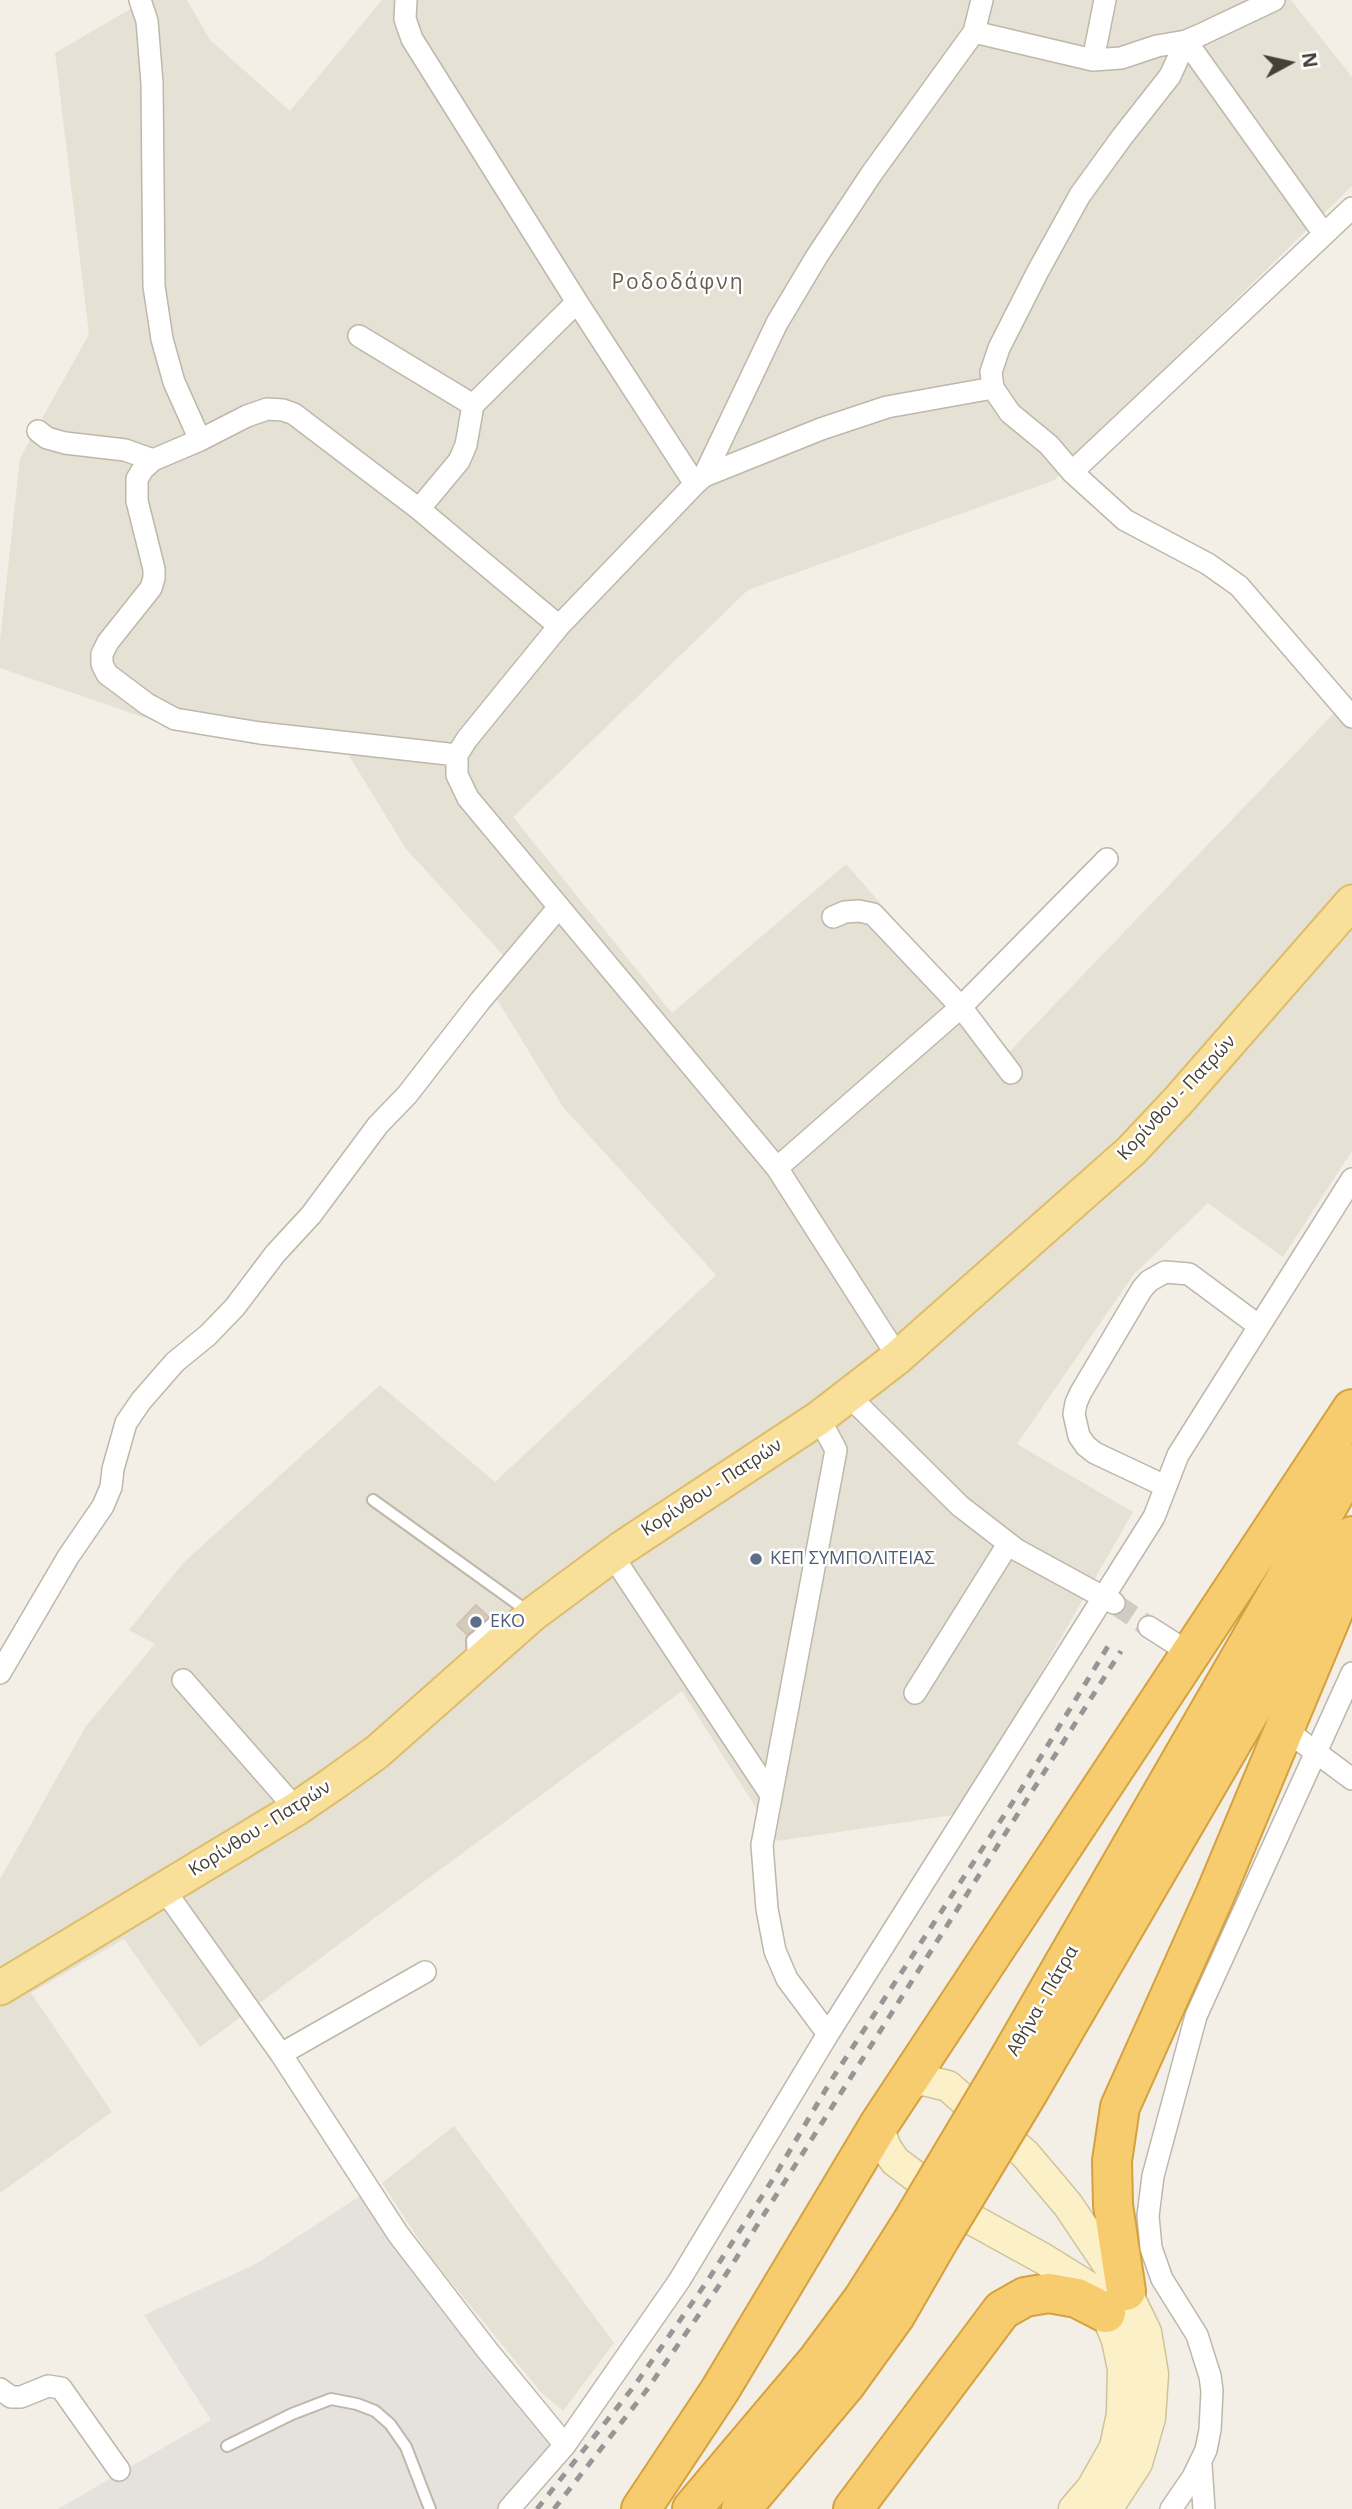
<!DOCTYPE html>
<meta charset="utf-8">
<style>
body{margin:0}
#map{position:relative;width:1352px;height:2509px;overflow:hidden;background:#f3efe7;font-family:"Open Sans",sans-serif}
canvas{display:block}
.north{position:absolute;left:1254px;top:28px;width:70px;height:70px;-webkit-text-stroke:5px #fff;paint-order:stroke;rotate:82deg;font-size:19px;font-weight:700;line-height:28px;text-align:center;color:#454036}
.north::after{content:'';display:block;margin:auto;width:24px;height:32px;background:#454036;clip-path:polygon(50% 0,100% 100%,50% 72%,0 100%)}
</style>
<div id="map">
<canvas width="1352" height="2509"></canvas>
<div class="north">N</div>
</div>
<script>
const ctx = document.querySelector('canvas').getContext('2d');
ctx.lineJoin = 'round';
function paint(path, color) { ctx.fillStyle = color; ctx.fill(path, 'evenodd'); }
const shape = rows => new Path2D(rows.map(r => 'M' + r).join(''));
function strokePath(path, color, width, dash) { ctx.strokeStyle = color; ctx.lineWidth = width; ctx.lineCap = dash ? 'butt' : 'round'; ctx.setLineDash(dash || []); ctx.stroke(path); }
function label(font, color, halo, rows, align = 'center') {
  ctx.font = font + ' "Open Sans",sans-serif'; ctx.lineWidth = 5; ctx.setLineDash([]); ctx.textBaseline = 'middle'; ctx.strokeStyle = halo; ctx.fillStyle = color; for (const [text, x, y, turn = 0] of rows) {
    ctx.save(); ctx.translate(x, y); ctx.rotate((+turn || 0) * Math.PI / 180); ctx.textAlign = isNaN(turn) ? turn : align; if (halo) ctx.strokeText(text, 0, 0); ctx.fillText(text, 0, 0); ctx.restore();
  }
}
paint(shape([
 [137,0,187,0,210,40,290,111,382,0,1291,0,1352,77,1352,186,1068,463,1055,480,748,590,513,817,672,1013,846,864,1010,1051,1337,710,1352,728,1352,1151,1283,1257,1208,1203,1134,1274,1017,1444,1133,1512,960,1814,777,1841,682,1691,200,2047,124,1939,31,1993,112,2112,0,2193,0,1879,86,1726,155,1644,129,1630,184,1562,380,1385,495,1482,716,1275,563,1107,493,993,515,968,406,849,348,754,172,727,0,668,0,641,20,458,89,334,55,53,139,4],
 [454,2126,614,2343,563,2411,540,2391,429,2255,382,2183]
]), '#e6e1d5');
paint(shape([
 [363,2194,557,2446,503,2509,58,2509,211,2420,144,2315,254,2265]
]), '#e5e1dc');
const building = shape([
 [476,1605,496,1624,477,1644,457,1625,476,1605]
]);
paint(building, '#d4cbbd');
strokePath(building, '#cec3b1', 2);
strokePath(shape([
 [1115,1604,1149,1627]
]), '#d0ccc4', 21, [21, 10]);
const lane = shape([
 [373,1500,530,1613],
 [473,1657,472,1640,496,1620,512,1622],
 [227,2446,292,2414,331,2399,357,2404,375,2411,390,2424,406,2447,430,2509]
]);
const street = shape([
 [140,0,147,21,152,83,154,286,162,339,174,382,200,440,247,416,267,409,283,410,294,414,419,509,459,461,466,445,473,405,577,302],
 [406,0,405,19,412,39,577,302,695,484,704,476,777,323,817,256,872,173,974,32,982,0],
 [974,32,1093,60,1121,58,1157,46,1186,41,1200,35,1274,0],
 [1186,41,1324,234],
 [1093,60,1105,0],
 [359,336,473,405],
 [993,388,991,372,999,348,1038,271,1080,195,1122,137,1170,76,1186,41],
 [38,431,47,438,65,443,125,450,153,460],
 [200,440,153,460,143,469,137,479,137,501,154,569,154,578,151,588,108,642,102,654,102,664,107,674,147,704,175,719,260,733,457,755],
 [1072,472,1352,208],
 [704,476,821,429,887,407,993,388,1010,413,1049,445,1072,472,1125,520,1208,564,1239,586,1352,717],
 [419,509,559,626,467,739,457,755,457,775,468,798,777,1168,898,1357],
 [559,626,695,484],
 [833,917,845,912,859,911,873,914,961,1007,1011,1073],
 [777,1168,961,1007,1107,859],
 [848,1395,960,1506,1017,1550,1114,1603],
 [1165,1486,1095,1453,1086,1446,1079,1436,1074,1414,1076,1403,1081,1392,1142,1289,1149,1281,1165,1272,1189,1274,1259,1326],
 [612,1555,771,1795],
 [1149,1627,1174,1643],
 [0,1673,68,1557,103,1506,111,1487,113,1469,126,1423,141,1401,175,1362,208,1335,235,1307,275,1254,311,1215,378,1125,407,1095,480,1001,559,907],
 [183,1680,296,1809],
 [915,1693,1008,1544],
 [1290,1733,1352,1779],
 [163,1888,281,2054,398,2234,487,2350,565,2445],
 [828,2034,1154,1517,1178,1455,1352,1179],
 [281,2054,425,1972],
 [0,2389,11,2397,21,2397,48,2386,61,2388,119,2470],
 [1201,2465,1204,2509],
 [509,2509,565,2445,679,2281,828,2034,787,1979,775,1951,767,1909,762,1845,836,1450,819,1418],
 [1171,2509,1193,2477,1206,2450,1210,2430,1212,2391,1210,2376,1197,2335,1162,2279,1151,2248,1148,2216,1153,2176,1196,2016,1352,1673]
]);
const secondary = shape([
 [906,2084,923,2080,948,2086,1025,2154,1068,2205,1126,2291,1146,2332,1153,2374,1150,2418,1137,2463,1107,2509],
 [880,2123,881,2135,886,2148,895,2161,973,2220,1042,2258,1087,2286,1097,2297,1106,2313,1117,2340,1123,2369,1122,2414,1115,2447,1092,2488,1074,2509]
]);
const primary = shape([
 [0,1988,296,1809,334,1783,377,1752,533,1614,622,1548,819,1418,898,1357,1131,1151,1178,1101,1352,902]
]);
const highway = shape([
 [1002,2071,1352,1464],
 [1029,2091,1352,1536],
 [1126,2291,1113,2205,1112,2161,1120,2107,1215,1895,1335,1608,1352,1574],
 [641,2509,720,2390,880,2123,1352,1409],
 [692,2509,817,2361,863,2299,912,2222],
 [741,2509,846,2384,895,2316,940,2238],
 [853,2509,1002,2310,1025,2297,1049,2293,1077,2298,1106,2313]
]);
strokePath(lane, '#beb7aa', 14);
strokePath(street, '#beb7aa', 24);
strokePath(secondary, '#d0c398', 33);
strokePath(primary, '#ddbd6a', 37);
strokePath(highway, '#d5a13e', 42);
strokePath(lane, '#fff', 10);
strokePath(street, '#fff', 21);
strokePath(secondary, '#fcf0c8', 30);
strokePath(primary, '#f9e09a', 33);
strokePath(highway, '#f6cc6e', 38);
strokePath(shape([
 [537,2509,635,2385,708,2280,773,2179,832,2079,1020,1791,1110,1643],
 [554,2509,646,2391,718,2287,1121,1651]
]), '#969696', 5, [9, 9]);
const highwayBridge = shape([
 [912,2222,1002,2071],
 [940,2238,1029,2091]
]);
strokePath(highwayBridge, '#d5a13e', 42, []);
strokePath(highwayBridge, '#f6cc6e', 38);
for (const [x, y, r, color] of [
 [756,1559,7,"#5c6f8a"],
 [476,1622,7,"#5c6f8a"]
]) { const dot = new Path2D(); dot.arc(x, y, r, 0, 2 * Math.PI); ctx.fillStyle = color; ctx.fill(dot); strokePath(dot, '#fff', 2.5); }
label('18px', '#454036', '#fff', [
 ["Κορίνθου - Πατρών",1177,1098,-47],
 ["Κορίνθου - Πατρών",712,1488,-33],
 ["Κορίνθου - Πατρών",260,1829,-32],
 ["Αθήνα - Πάτρα",1043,2001,-60]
]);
label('18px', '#4e5e75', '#fff', [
 ["ΚΕΠ ΣΥΜΠΟΛΙΤΕΙΑΣ",770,1559],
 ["EKO",490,1622]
], 'left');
ctx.letterSpacing = '2px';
label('21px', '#685e4e', '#fff', [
 ["Ροδοδάφνη",678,283]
]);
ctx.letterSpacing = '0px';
</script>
